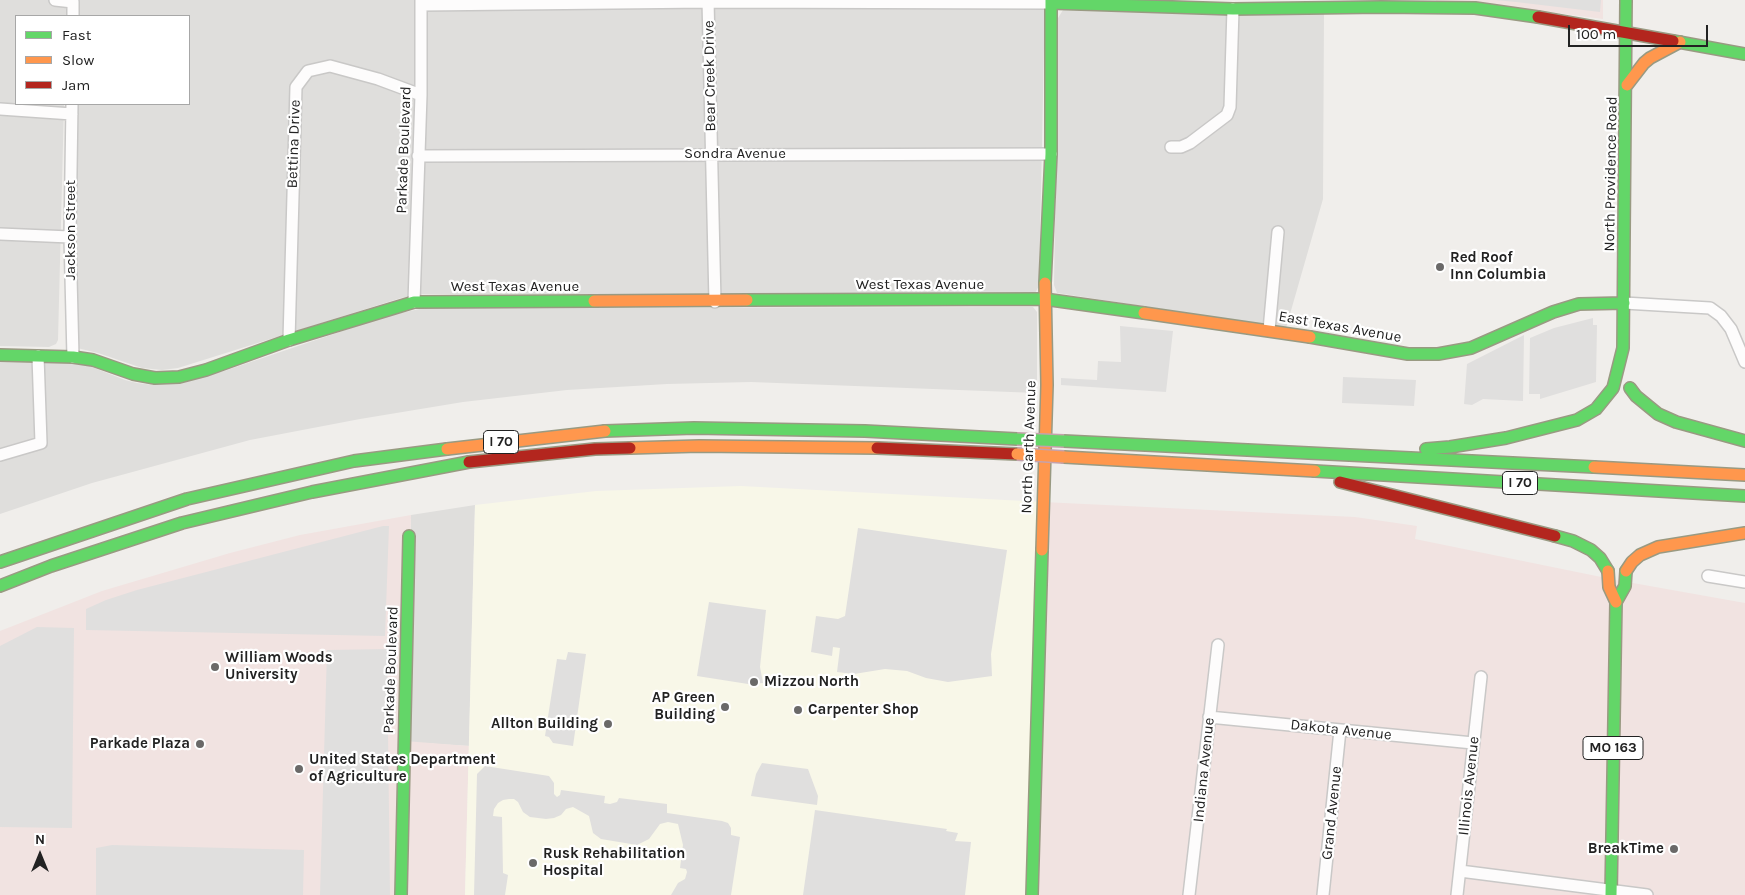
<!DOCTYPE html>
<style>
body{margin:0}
#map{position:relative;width:1745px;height:895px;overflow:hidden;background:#f0eeeb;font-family:Karla,sans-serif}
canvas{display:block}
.legend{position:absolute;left:15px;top:15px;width:175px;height:90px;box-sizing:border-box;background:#fff;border:1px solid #a7a7a7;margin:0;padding:6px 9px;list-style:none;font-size:15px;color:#222}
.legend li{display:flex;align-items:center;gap:10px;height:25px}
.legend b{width:25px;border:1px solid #a7a7a7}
.north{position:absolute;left:15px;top:830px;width:50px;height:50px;-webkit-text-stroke:4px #fff;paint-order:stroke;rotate:0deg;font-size:14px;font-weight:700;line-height:20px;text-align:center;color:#222}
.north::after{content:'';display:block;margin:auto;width:18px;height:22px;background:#222;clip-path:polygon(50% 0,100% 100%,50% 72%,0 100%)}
.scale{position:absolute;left:1568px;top:25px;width:140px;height:22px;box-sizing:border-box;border:2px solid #222;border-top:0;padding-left:6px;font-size:15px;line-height:18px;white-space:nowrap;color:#222;-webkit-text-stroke:4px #fff;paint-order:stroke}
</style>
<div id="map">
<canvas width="1745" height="895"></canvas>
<ul class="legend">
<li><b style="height:6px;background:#63d668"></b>Fast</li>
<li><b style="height:6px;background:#ff974d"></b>Slow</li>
<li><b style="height:6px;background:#b3261e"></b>Jam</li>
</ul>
<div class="north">N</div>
<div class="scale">100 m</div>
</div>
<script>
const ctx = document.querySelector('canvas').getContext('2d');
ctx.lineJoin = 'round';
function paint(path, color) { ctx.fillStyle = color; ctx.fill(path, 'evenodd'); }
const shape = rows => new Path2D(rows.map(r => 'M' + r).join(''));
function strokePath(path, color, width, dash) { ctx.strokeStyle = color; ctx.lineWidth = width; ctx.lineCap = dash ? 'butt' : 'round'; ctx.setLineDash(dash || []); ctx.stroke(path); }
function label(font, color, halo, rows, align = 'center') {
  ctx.font = font + ' Karla,sans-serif'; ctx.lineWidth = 4.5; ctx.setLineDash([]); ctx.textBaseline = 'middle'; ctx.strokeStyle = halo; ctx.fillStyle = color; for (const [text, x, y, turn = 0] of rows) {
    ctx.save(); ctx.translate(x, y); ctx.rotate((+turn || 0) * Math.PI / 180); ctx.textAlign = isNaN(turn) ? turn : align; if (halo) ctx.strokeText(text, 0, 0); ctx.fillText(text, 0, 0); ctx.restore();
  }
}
paint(shape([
 [0,0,1045,0,1039,286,1035,293,1031,294,423,294,401,298,178,368,162,370,142,368,98,353,73,347,76,104,189,104,189,16,16,16,16,104,64,104,58,340,56,344,49,347,0,346],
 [1063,10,1324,13,1323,199,1286,328,1057,293,1054,285,1058,18],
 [1029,307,1033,307,1037,312,1037,393,751,382,667,384,567,390,463,402,360,419,250,440,92,483,0,514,0,361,82,363,125,380,137,383,153,385,224,371,387,316,424,308],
 [475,505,469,746,405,742,411,515]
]), '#dfdedc');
paint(shape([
 [1436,0,1603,0,1603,19,1494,5,1436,4],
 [1043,502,1355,517,1417,526,1415,539,1616,580,1745,603,1745,895,1034,895],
 [411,515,405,741,469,746,465,895,0,895,0,631,102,591,230,553,300,535]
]), '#f1e3e1');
paint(shape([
 [741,486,1043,502,1032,895,465,895,475,505,596,491]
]), '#f8f7e8');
paint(shape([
 [1495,0,1601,0,1600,12,1516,2],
 [1593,318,1593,325,1597,325,1596,382,1540,399,1540,394,1529,394,1530,338,1554,328],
 [1120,326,1173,331,1166,392,1061,385,1061,378,1097,380,1098,361,1121,362],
 [1524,335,1523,401,1483,399,1472,405,1464,404,1467,364],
 [1343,377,1416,380,1414,406,1342,403],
 [383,526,389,526,385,636,86,630,86,609,106,600,137,590],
 [858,528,1007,550,991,654,992,676,948,682,926,678,907,671,885,669,854,674,837,672,840,648,833,647,832,656,811,652,816,616,838,619,845,616],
 [709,602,766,610,760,667,763,683,748,684,697,676],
 [37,627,74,628,72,828,0,827,0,646],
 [387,649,390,895,320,895,327,650],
 [568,652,586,654,573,746,553,743,549,737,545,736,557,659,566,660],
 [762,763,808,769,818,796,817,805,751,796,756,774],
 [485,766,549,776,554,783,554,794,557,797,560,795,561,790,605,796,604,803,610,804,617,802,619,798,667,804,667,813,722,821,728,823,731,828,731,835,740,837,731,895,671,895,678,883,685,879,687,872,686,869,680,868,683,845,678,824,668,822,660,824,649,839,637,845,601,839,593,833,589,816,573,807,566,809,561,815,554,818,546,819,530,817,523,812,518,802,514,799,509,799,503,800,498,803,494,809,493,816,502,817,503,873,508,875,505,895,474,895,477,774],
 [815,810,947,829,946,831,958,833,955,841,971,842,965,895,803,895],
 [112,845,304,850,303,895,96,895,96,848]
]), '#e0dfde');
const street = shape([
 [55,0,73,2,73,16],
 [708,0,715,302],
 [421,5,708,2,1051,3],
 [72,104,70,237,73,357],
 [0,109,72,114],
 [1171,147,1181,147,1190,143,1227,115,1230,107,1233,9],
 [418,156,1051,154],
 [0,234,70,237],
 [414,302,421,95,421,0],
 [1624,303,1710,308,1721,316,1731,329,1745,362],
 [1269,330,1278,232],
 [289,340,296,87,308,71,330,66,378,79,421,95],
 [0,455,41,443,38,356],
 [1708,576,1745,582],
 [1209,717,1473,743],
 [1460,871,1647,895],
 [1189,895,1218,645],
 [1323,895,1340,730],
 [1457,895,1481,677]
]);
const fast = shape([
 [1051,3,1233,9,1381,7,1475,8,1538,17],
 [1673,41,1745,54],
 [1045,283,1051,154,1051,0],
 [747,300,1044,299,1144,313],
 [1310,337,1408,354,1438,354,1471,348,1553,312,1579,304,1624,303],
 [0,355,73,357,93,360,133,374,155,378,179,377,206,370,289,340,414,302,594,301],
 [1613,388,1623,348,1626,0],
 [1630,388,1636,396,1658,414,1676,422,1745,441],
 [605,431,694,428,865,431,1017,439],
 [1064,441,1594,467],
 [1426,449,1450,447,1506,438,1577,420,1596,409,1613,388],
 [1315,471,1745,496],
 [1555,536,1573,541,1591,550,1600,558,1608,571],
 [0,562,187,499,354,461,447,449],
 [0,586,51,566,182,523,312,492,469,462],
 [401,895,409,536],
 [1032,895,1042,550],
 [1611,895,1616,602,1625,586,1626,571]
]);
const slow = shape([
 [1627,85,1644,63,1650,58,1680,42],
 [594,301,747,300],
 [1144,313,1310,337],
 [630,448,699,446,877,448],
 [447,449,605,431],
 [1064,457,1315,471],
 [1594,467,1745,475],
 [1042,550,1047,385,1045,283],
 [1608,571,1609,587,1616,602],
 [1626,571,1632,562,1640,555,1658,547,1745,533]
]);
const jam = shape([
 [1538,17,1673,41],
 [877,448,1017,454],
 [469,462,595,449,630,448],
 [1340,482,1555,536]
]);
strokePath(street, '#c9c8c7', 14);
strokePath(fast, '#999a82', 14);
strokePath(slow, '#999a82', 14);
strokePath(jam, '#999a82', 14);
strokePath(street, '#fdfcfc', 11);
strokePath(fast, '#63d668', 11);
strokePath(slow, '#ff974d', 11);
strokePath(jam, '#b3261e', 11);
const fastBridge = shape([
 [1017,439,1064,441]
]);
const slowBridge = shape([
 [1017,454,1064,457]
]);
strokePath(fastBridge, '#c5a2ac', 14, []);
strokePath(slowBridge, '#c5a2ac', 14, []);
strokePath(fastBridge, '#63d668', 11);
strokePath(slowBridge, '#ff974d', 11);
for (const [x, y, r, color] of [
 [1440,267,5,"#6a6968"],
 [215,667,5,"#6a6968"],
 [754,682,5,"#6a6968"],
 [725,707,5,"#6a6968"],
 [798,710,5,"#6a6968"],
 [608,724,5,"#6a6968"],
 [200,744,5,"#6a6968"],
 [299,769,5,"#6a6968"],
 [1674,849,5,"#6a6968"],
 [533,863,5,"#6a6968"]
]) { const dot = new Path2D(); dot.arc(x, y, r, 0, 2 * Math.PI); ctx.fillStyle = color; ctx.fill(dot); strokePath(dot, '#fff', 2); }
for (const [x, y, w] of [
 [501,442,35],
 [1520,483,35],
 [1613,748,60]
]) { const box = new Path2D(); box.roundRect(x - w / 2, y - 11.5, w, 23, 4); ctx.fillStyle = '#fff'; ctx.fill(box); strokePath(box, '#222', 1); }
label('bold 14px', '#222', null, [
 ["I 70",501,442],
 ["I 70",1520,483],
 ["MO 163",1613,748]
]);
label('15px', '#222', '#fff', [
 ["Bear Creek Drive",710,76,-91],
 ["Bettina Drive",294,144,-88],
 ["Parkade Boulevard",404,150,-88],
 ["Sondra Avenue",735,154],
 ["North Providence Road",1611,174,-89],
 ["Jackson Street",71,230,-90],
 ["West Texas Avenue",920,285],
 ["West Texas Avenue",515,287],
 ["East Texas Avenue",1340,327,10],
 ["North Garth Avenue",1029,447,-88],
 ["Parkade Boulevard",391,670,-88],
 ["Dakota Avenue",1341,730,6],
 ["Indiana Avenue",1204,770,-84],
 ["Illinois Avenue",1469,786,-84],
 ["Grand Avenue",1332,813,-84]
]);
label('bold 15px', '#222', '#fff', [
 ["Red Roof",1450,258],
 ["Inn Columbia",1450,275],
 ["William Woods",225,658],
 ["University",225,675],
 ["Mizzou North",764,682],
 ["AP Green",715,698,"right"],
 ["Building",715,715,"right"],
 ["Carpenter Shop",808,710],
 ["Allton Building",598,724,"right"],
 ["Parkade Plaza",190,744,"right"],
 ["United States Department",309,760],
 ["of Agriculture",309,777],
 ["BreakTime",1664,849,"right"],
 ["Rusk Rehabilitation",543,854],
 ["Hospital",543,871]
], 'left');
</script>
